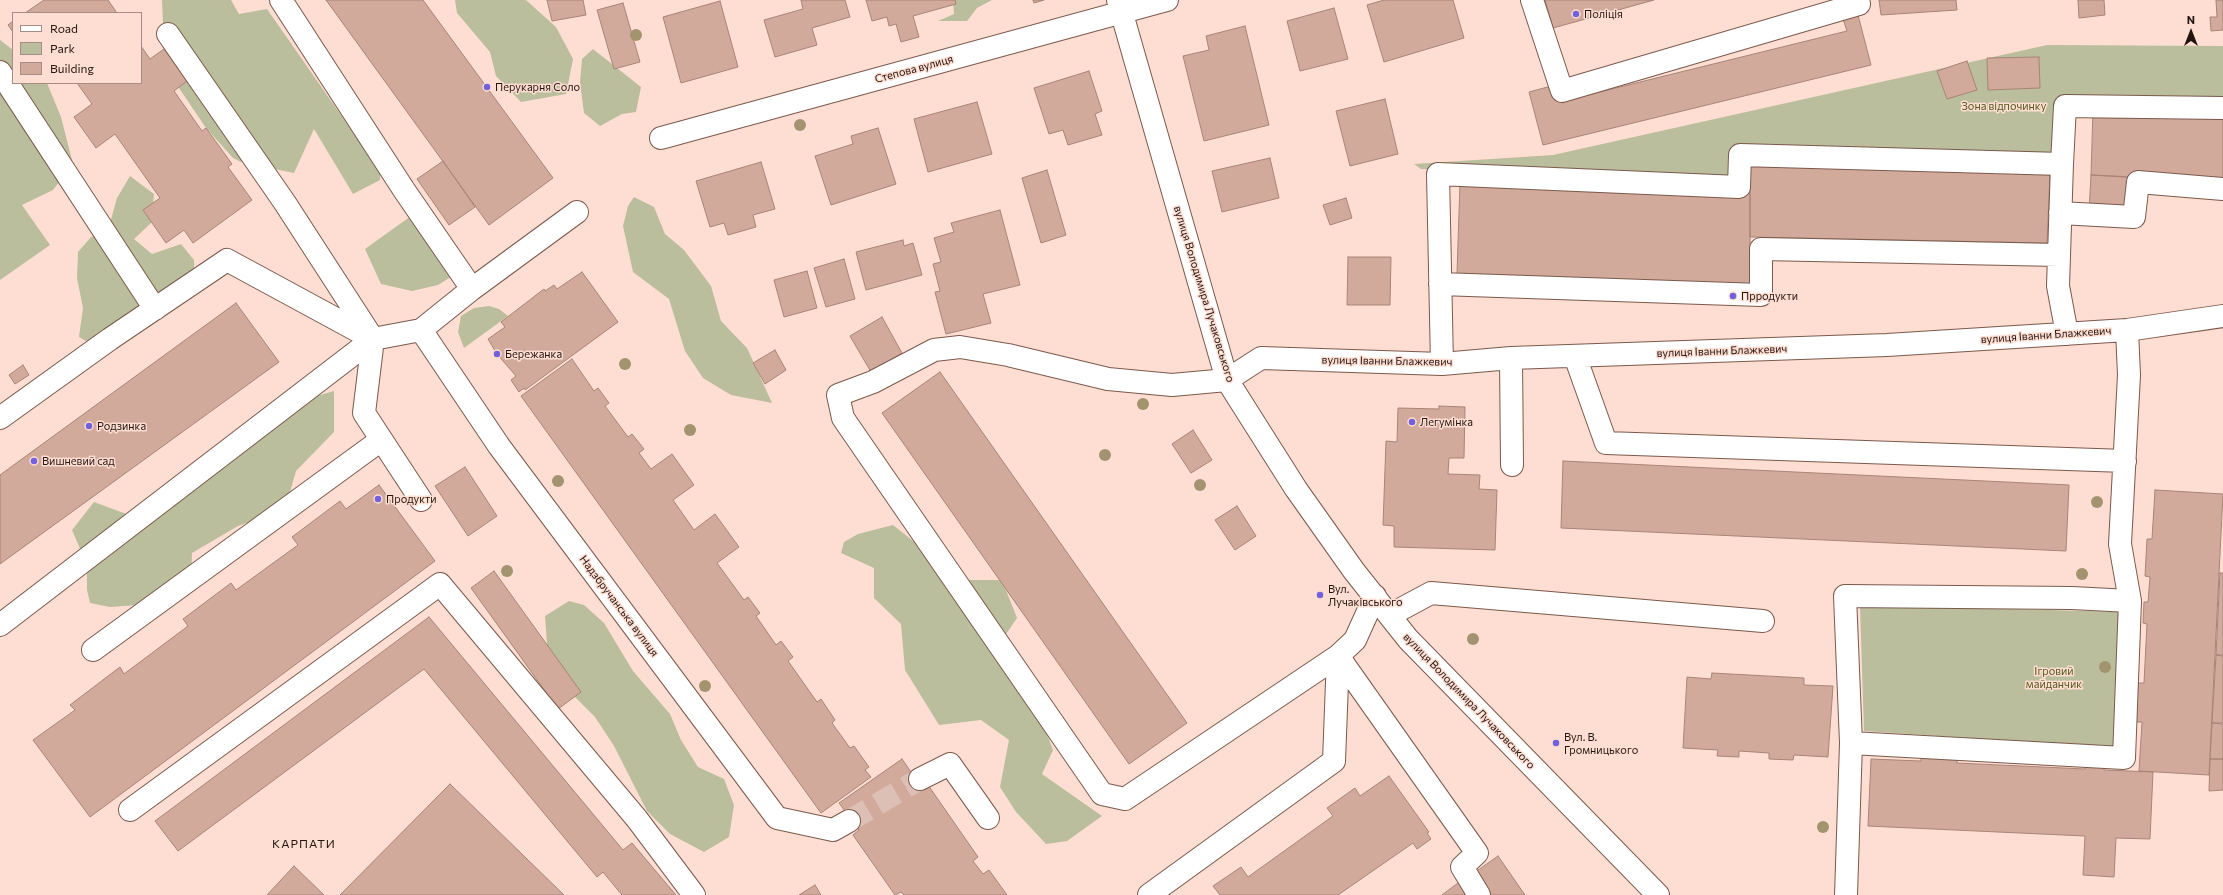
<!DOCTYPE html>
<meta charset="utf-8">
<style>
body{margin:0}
#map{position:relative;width:2223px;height:895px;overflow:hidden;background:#feded2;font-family:Commissioner,sans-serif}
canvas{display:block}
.legend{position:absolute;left:12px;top:12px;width:130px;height:72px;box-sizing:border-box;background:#feded2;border:1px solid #a68d84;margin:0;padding:5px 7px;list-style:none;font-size:12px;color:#22140f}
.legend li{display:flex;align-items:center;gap:8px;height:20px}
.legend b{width:20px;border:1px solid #a68d84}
.north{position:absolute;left:2171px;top:12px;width:40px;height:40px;-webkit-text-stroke:3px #feded2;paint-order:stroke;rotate:0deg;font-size:11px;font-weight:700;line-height:16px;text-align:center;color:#22140f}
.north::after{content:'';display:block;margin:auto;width:14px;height:18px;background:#22140f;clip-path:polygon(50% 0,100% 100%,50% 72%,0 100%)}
</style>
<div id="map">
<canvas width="2223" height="895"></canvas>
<ul class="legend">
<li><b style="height:5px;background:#fff"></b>Road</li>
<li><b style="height:11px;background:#bbbe9c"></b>Park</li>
<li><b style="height:11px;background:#d1aa9c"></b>Building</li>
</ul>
<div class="north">N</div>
</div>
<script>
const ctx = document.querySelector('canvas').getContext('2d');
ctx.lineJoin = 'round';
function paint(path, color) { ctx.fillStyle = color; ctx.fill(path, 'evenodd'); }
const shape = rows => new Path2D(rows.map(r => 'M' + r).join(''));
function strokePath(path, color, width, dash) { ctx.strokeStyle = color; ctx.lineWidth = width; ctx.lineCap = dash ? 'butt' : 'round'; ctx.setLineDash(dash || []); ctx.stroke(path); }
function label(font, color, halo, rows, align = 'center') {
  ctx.font = font + ' Commissioner,sans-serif'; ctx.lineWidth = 3; ctx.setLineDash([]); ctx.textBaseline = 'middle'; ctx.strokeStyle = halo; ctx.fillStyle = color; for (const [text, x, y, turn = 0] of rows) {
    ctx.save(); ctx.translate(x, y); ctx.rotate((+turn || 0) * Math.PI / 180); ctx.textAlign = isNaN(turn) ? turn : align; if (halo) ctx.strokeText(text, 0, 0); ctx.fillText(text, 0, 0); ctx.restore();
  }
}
paint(shape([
 [162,0,231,0,239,14,267,9,380,171,380,180,353,194,314,129,294,173,241,162,233,158,206,128,179,88,164,49],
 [455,0,526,0,556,27,573,59,566,94,521,102,496,76,490,52,457,13],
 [953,0,992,0,977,8,967,21,938,21,954,14],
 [0,40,13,50,13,83,47,83,61,117,73,164,53,190,22,205,50,245,0,280],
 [2047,45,2223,46,2223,104,2055,105,2052,157,1735,178,1421,169,1414,164,1553,155],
 [593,49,641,87,636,112,622,114,600,126,584,113,580,82,582,59],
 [130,176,154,194,151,223,134,239,152,254,181,244,194,260,194,283,105,352,79,337,83,308,77,278,78,252,91,237,108,230,117,198],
 [634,197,654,207,665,234,684,250,711,286,721,321,747,348,772,403,731,395,703,378,685,351,669,299,633,272,623,226,628,206],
 [411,216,454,275,438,285,412,291,381,284,365,249],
 [489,306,499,309,508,316,464,348,458,332,461,316,474,308],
 [334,391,334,432,296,471,285,509,238,526,192,553,191,583,139,605,110,607,90,603,87,590,87,565,72,530,94,502,140,519,310,398],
 [893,525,962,580,1002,580,1017,618,996,649,1032,713,1045,729,1053,750,1042,774,1102,816,1067,841,1046,844,1016,812,1000,787,1009,740,981,720,939,725,905,670,901,624,874,598,874,568,841,553,844,542,858,534],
 [569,601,584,605,604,623,633,671,670,714,681,740,698,767,724,779,734,805,729,837,704,852,670,834,647,811,614,746,595,717,549,671,545,616],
 [1860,605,2125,612,2117,748,1864,731]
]), '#bbbe9c');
const building = shape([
 [44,0,108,0,117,13,25,13,44,0],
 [326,0,423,0,553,178,489,225,326,0],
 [547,0,583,0,586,15,552,21,547,0],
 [801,0,845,0,850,17,812,28,817,45,775,57,764,20,803,9,801,0],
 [866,0,955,0,956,4,913,16,919,37,901,42,896,24,889,26,887,17,872,21,866,0],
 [1033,0,1044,0,1034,3,1033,0],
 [1384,0,1453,0,1464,38,1384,62,1367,5,1384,0],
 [1545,0,1654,0,1553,28,1545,0],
 [1879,0,1956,0,1957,10,1881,15,1879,0],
 [2078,0,2104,0,2105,15,2079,18,2078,0],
 [2216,0,2223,0,2223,30,2211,31,2210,17,2217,17,2216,0],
 [720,1,738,67,681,83,663,17,720,1],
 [623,3,640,62,614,69,597,10,623,3],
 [1334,8,1348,59,1300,71,1287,21,1334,8],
 [1858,15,1871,65,1543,145,1529,92,1555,85,1559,102,1847,31,1843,19,1858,15],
 [13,21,13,32,8,25,13,21],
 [1245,26,1269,125,1204,141,1183,56,1209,50,1206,36,1245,26],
 [141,46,150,59,164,49,187,81,174,91,202,131,206,128,232,164,228,167,252,200,193,243,184,230,166,243,143,210,160,198,115,134,96,148,74,117,92,104,77,83,141,83,141,46],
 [2039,57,2040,88,1988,90,1987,58,2039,57],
 [1967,61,1977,90,1947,99,1937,71,1967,61],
 [1089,71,1102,111,1095,114,1102,135,1068,145,1063,130,1049,134,1034,88,1089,71],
 [1385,99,1398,154,1350,166,1336,111,1385,99],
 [977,102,992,154,928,172,914,119,977,102],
 [2093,110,2223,115,2223,183,2091,175,2093,110],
 [878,128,896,184,831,205,815,156,853,144,851,136,878,128],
 [1270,158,1279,198,1222,212,1212,171,1270,158],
 [1746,158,2050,173,2047,243,1750,237,1750,192,1746,158],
 [443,161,475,207,449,225,417,179,443,161],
 [761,162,775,209,753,215,756,227,728,235,724,223,710,227,696,181,761,162],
 [1047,170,1066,235,1041,243,1022,178,1047,170],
 [2091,175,2134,177,2133,214,2089,212,2091,175],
 [1460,183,1750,192,1750,287,1457,274,1460,183],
 [1346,198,1352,218,1330,225,1323,205,1346,198],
 [1000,210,1020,285,983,294,991,323,946,334,935,292,940,291,933,264,941,262,934,238,954,232,951,223,1000,210],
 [903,240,904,246,913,243,922,275,866,290,856,252,903,240],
 [1348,257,1391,257,1390,305,1347,305,1348,257],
 [844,259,855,299,826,307,814,268,844,259],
 [807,271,817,308,784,317,774,280,807,271],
 [582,272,618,322,525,390,524,388,519,392,511,380,516,376,497,354,488,339,505,327,501,322,544,289,545,291,554,285,557,289,582,272],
 [236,303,279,362,0,564,0,475,236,303],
 [882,317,902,353,871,372,850,336,882,317],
 [775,350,786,370,765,384,753,363,775,350],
 [572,359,594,391,598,388,609,403,605,406,628,437,632,434,644,449,639,453,651,469,672,454,694,485,673,500,694,530,715,514,739,547,717,563,744,600,748,597,760,613,756,616,776,645,781,641,793,657,788,661,817,702,821,699,835,720,832,723,850,748,854,746,869,767,865,770,871,777,821,813,521,396,572,359],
 [23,365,29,375,15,384,9,375,23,365],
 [940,372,1187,723,1129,764,882,413,940,372],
 [1439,406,1465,407,1464,458,1449,458,1448,474,1480,475,1479,489,1497,490,1495,550,1394,547,1394,526,1383,525,1386,441,1397,442,1398,408,1439,409,1439,406],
 [1193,430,1212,460,1191,473,1172,444,1193,430],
 [1563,461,2069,485,2066,551,1561,528,1563,461],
 [465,467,497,516,468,536,435,486,465,467],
 [379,485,435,561,90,817,33,740,75,710,70,705,120,667,124,674,188,626,183,619,231,583,236,590,298,545,292,537,340,501,346,509,379,485],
 [2155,490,2223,494,2209,775,2139,771,2142,722,2136,722,2138,683,2144,683,2147,624,2143,623,2144,602,2148,602,2150,577,2145,576,2147,539,2152,539,2155,490],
 [1237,506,1256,536,1235,550,1215,520,1237,506],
 [494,571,581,692,558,709,471,588,494,571],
 [2220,573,2223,573,2223,655,2216,655,2220,573],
 [429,617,623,850,632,843,676,895,622,895,603,872,597,877,424,669,178,851,155,821,429,617],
 [2216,655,2223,656,2223,723,2212,723,2216,655],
 [1712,673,1804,678,1804,685,1833,686,1828,757,1794,755,1793,760,1769,759,1769,753,1739,751,1739,757,1717,756,1718,750,1683,748,1687,677,1711,679,1712,673],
 [2212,723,2223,724,2223,759,2210,759,2212,723],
 [1921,756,1957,757,1957,763,2085,769,2085,764,2104,765,2104,770,2153,772,2150,839,2116,838,2114,877,2083,875,2085,836,1868,826,1871,759,1921,761,1921,756],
 [902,759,922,788,928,785,978,857,973,861,983,874,989,870,1007,895,904,895,901,892,895,895,853,835,859,830,839,803,902,759],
 [2210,759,2223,759,2223,790,2209,791,2210,759],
 [1389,776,1429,832,1427,833,1431,839,1417,849,1413,843,1338,895,1220,895,1213,886,1241,867,1248,877,1333,816,1327,808,1355,788,1360,796,1389,776],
 [450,784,564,895,340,895,450,784],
 [1498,856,1525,895,1490,895,1474,873,1498,856],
 [294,866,324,895,267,895,294,866],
 [1462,880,1470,895,1442,895,1462,880],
 [815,885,821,895,799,895,815,885]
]);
paint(building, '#d1aa9c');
strokePath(building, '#a88477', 1);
strokePath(shape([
 [849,821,920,779]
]), '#ddc0b5', 22, [22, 11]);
const minor = shape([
 [281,0,404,190,472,289],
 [1532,0,1562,91,1859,4,1858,0],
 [168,34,285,203,373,339,364,413,421,500],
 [0,72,155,309],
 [661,138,1167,0],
 [2062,164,2065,106,2223,108],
 [2060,213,2134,217,2138,182,2223,189],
 [1440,284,1761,295,1761,249,2059,255],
 [421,330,499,446,777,818,833,830,849,821],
 [1575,356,1606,443,2125,461],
 [1511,358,1512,465],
 [1442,364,1438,174,1739,187,1740,155,2062,164,2058,286,2067,334],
 [0,418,110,339,227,260,371,338],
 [1375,596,1355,640,1338,656,1125,799,1102,794,843,418,838,395,873,382,934,350,960,347,1008,355,1108,379,1172,385,1227,380,1261,358,1442,364,1511,358,1887,345,2127,330,2223,316],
 [1390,615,1431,593,1763,621],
 [0,625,373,339,421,330,472,289,577,212],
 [93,650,381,440],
 [1338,656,1477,853,1462,867,1479,895],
 [1851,743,1845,596,2072,598,2130,601,2120,544,2129,375,2127,330],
 [920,779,950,764,988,818],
 [130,810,440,584,637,819,694,895],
 [1149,895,1334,761,1338,656],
 [1846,895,1851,743,2124,758,2130,601]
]);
const major = shape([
 [1118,0,1227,380,1296,489,1354,571,1408,639,1658,895]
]);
strokePath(minor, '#7b594c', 24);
strokePath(major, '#7b594c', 24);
strokePath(minor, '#fff', 22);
strokePath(major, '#fff', 22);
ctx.fillStyle = '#a2946e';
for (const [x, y] of [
 [636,35],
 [800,125],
 [625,364],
 [1143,404],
 [690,430],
 [1105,455],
 [558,481],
 [1200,485],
 [2097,502],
 [507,571],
 [2082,574],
 [1473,639],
 [2105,667],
 [705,686],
 [1823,827]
]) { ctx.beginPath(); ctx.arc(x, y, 6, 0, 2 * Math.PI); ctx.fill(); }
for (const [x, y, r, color] of [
 [1576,14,4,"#7261dc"],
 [487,87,4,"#7261dc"],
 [1733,296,4,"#7261dc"],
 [497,354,4,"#7261dc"],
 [1412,422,4,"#7261dc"],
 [89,426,4,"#7261dc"],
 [34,461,4,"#7261dc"],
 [378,499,4,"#7261dc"],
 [1320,595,4,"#7261dc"],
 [1556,743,4,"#7261dc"]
]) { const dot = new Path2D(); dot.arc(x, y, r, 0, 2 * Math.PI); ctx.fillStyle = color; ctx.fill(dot); strokePath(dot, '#feded2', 1.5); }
label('11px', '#22140f', '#feded2', [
 ["Поліція",1584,14],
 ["Перукарня Соло",495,87],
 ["Прродукти",1741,296],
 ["Бережанка",505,354],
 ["Легумінка",1420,422],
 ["Родзинка",97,426],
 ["Вишневий сад",42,461],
 ["Продукти",386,499],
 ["Вул.",1328,589],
 ["Лучаківського",1328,602],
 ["Вул. В.",1564,737],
 ["Громницького",1564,750]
], 'left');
label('11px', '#22140f', '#feded2', [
 ["Степова вулиця",914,69,-15],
 ["вулиця Володимира Лучаковського",1204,294,73],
 ["вулиця Іванни Блажкевич",2046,335,-4],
 ["вулиця Іванни Блажкевич",1722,351,-2],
 ["вулиця Іванни Блажкевич",1387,361,1],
 ["Надзбручанська вулиця",619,606,53],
 ["вулиця Володимира Лучаковського",1469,701,46]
]);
label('11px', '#56581d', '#feded2', [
 ["Зона відпочинку",2004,106],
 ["Ігровий",2054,671],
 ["майданчик",2054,684]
]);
ctx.letterSpacing = '1px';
label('12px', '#22140f', '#feded2', [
 ["КАРПАТИ",304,844]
]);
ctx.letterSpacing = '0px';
</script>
